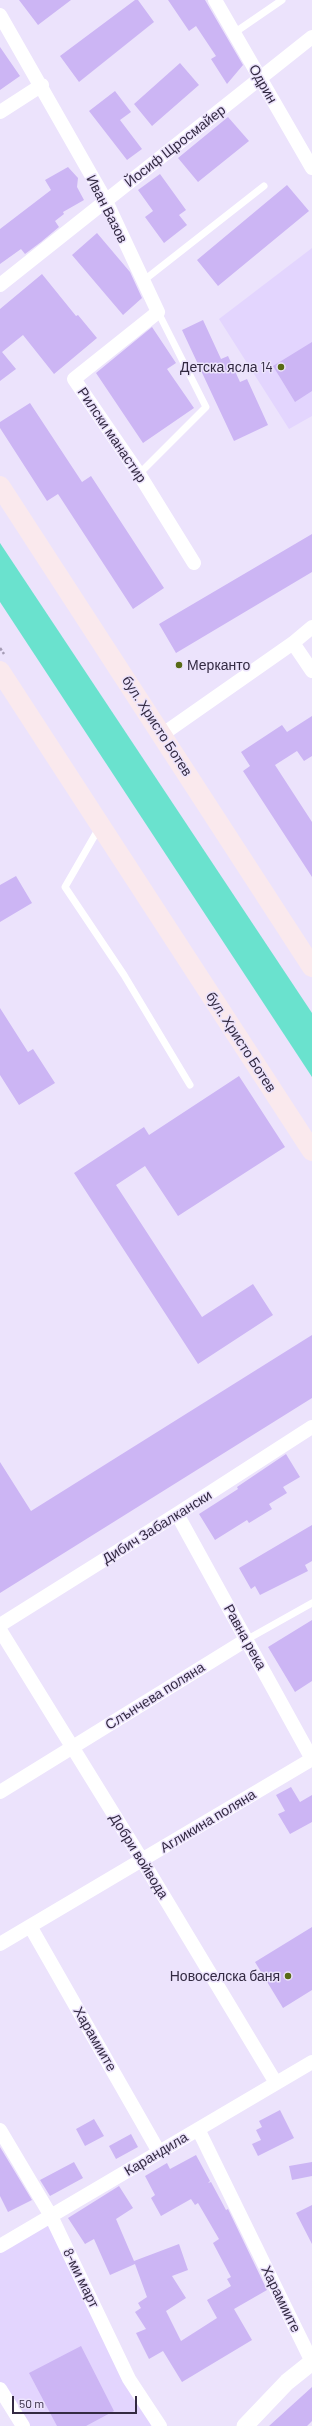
<!DOCTYPE html>
<meta charset="utf-8">
<style>
body{margin:0}
#map{position:relative;width:312px;height:2426px;overflow:hidden;background:#ece3fc;font-family:Barlow,sans-serif}
canvas{display:block}
.scale{position:absolute;left:12px;top:2396px;width:125px;height:18px;box-sizing:border-box;border:2px solid #332a42;border-top:0;padding-left:5px;font-size:12px;line-height:14px;white-space:nowrap;color:#332a42;-webkit-text-stroke:3px #ece3fc;paint-order:stroke}
</style>
<div id="map">
<canvas width="312" height="2426"></canvas>
<div class="scale">50 m</div>
</div>
<script>
const ctx = document.querySelector('canvas').getContext('2d');
ctx.lineJoin = 'round';
function paint(path, color) { ctx.fillStyle = color; ctx.fill(path, 'evenodd'); }
const shape = rows => new Path2D(rows.map(r => 'M' + r).join(''));
function strokePath(path, color, width, dash) { ctx.strokeStyle = color; ctx.lineWidth = width; ctx.lineCap = dash ? 'butt' : 'round'; ctx.setLineDash(dash || []); ctx.stroke(path); }
function label(font, color, halo, rows, align = 'center') {
  ctx.font = font + ' Barlow,sans-serif'; ctx.lineWidth = 3; ctx.setLineDash([]); ctx.textBaseline = 'middle'; ctx.strokeStyle = halo; ctx.fillStyle = color; for (const [text, x, y, turn = 0] of rows) {
    ctx.save(); ctx.translate(x, y); ctx.rotate((+turn || 0) * Math.PI / 180); ctx.textAlign = isNaN(turn) ? turn : align; if (halo) ctx.strokeText(text, 0, 0); ctx.fillText(text, 0, 0); ctx.restore();
  }
}
paint(shape([
 [312,248,312,416,289,429,219,319],
 [51,2216,160,2426,23,2426,0,2389,0,2246]
]), '#e3d5fe');
paint(shape([
 [0,543,312,1013,312,1077,0,602]
]), '#6ae2ce');
paint(shape([
 [19,0,71,0,38,25],
 [135,0,138,0,154,22,79,82,60,56],
 [168,0,205,0,243,65,227,84,211,59,216,56,196,26,189,31],
 [0,47,20,76,0,90],
 [180,63,199,85,152,126,134,104],
 [115,91,131,112,120,120,142,149,127,160,89,111],
 [228,117,249,141,198,182,178,158],
 [68,167,78,178,77,187,84,200,63,212,64,214,55,221,59,227,41,242,25,254,21,249,0,264,0,229,51,190,45,180],
 [160,174,186,210,179,215,187,225,164,243,145,217,153,211,138,190],
 [287,185,309,211,218,286,197,260],
 [97,233,130,272,142,298,123,315,72,255],
 [42,274,76,316,78,315,97,338,54,374,23,335,2,352,16,369,0,381,0,309],
 [203,320,221,359,228,356,240,382,247,379,268,425,234,441,182,330],
 [152,327,176,363,167,369,194,408,143,443,96,373],
 [312,342,312,391,295,402,273,366],
 [30,403,82,482,91,476,164,588,133,609,58,494,47,501,0,428,0,422],
 [312,534,312,572,176,653,159,624],
 [312,716,312,756,304,761,297,751,275,765,312,822,312,877,243,771,250,766,241,752,282,725,287,732],
 [16,876,32,903,0,922,0,885],
 [0,1008,28,1052,33,1049,55,1083,19,1105,0,1075],
 [239,1076,285,1147,178,1216,145,1166,116,1185,202,1317,253,1284,273,1315,198,1364,74,1173,144,1127,149,1135],
 [312,1335,312,1398,0,1593,0,1462,31,1511],
 [286,1454,300,1477,283,1487,287,1493,269,1504,272,1509,249,1523,247,1520,215,1540,199,1514,238,1489,237,1487],
 [312,1525,312,1561,305,1565,308,1571,260,1595,255,1586,251,1589,239,1568],
 [312,1620,312,1681,295,1692,268,1647],
 [291,1787,300,1802,312,1795,312,1822,290,1834,278,1814,285,1811,276,1795],
 [312,1927,312,1990,283,2008,255,1962],
 [280,2110,294,2138,258,2156,252,2144,261,2140,256,2130,262,2127,259,2121],
 [94,2119,104,2136,85,2146,76,2129],
 [131,2134,138,2147,116,2159,109,2146],
 [0,2147,32,2200,8,2212,0,2196],
 [196,2155,210,2181,208,2183,211,2182,226,2210,228,2209,267,2290,234,2309,252,2340,182,2382,163,2351,149,2359,136,2333,146,2329,135,2312,141,2308,138,2303,147,2297,135,2264,110,2275,94,2239,85,2244,68,2218,119,2186,133,2208,116,2219,134,2261,179,2244,188,2270,172,2276,186,2298,166,2311,181,2341,217,2318,207,2300,231,2286,227,2279,231,2277,213,2243,219,2239,198,2203,195,2205,191,2199,161,2216,151,2198,155,2195,145,2176,167,2163,170,2169],
 [74,2162,83,2178,50,2196,40,2180],
 [312,2162,312,2176,292,2180,289,2166],
 [312,2205,312,2244,296,2213],
 [81,2346,114,2411,86,2426,57,2426,29,2373],
 [312,2387,312,2421,307,2426,269,2426]
]), '#ccb5f4');
strokePath(shape([
 [0,648,4,654]
]), '#a59cb5', 2.5, [3, 2]);
strokePath(shape([
 [234,33,282,0],
 [143,281,264,186],
 [139,474,206,407,158,312],
 [99,828,65,887,124,975,190,1085],
 [246,1640,312,1603]
]), '#fff', 7);
strokePath(shape([
 [215,0,312,168],
 [0,15,106,201,158,312,74,379,139,474,194,563],
 [0,112,42,85],
 [0,285,312,37],
 [293,643,312,671],
 [163,734,293,643,312,627],
 [177,1514,312,1759],
 [0,1625,177,1514,312,1427],
 [0,1630,142,1860,276,2083],
 [0,1792,246,1640],
 [30,1926,159,2152],
 [0,1944,312,1759],
 [198,2129,312,2362],
 [0,2130,51,2216,129,2379,160,2426],
 [0,2246,312,2062],
 [0,2389,23,2426]
]), '#fff', 14);
strokePath(shape([
 [245,2426,287,2382,312,2362]
]), '#fff', 17);
strokePath(shape([
 [0,486,312,967],
 [0,671,312,1151]
]), '#fae9ed', 20);
for (const [x, y, r, color] of [
 [281,367,4,"#586a16"],
 [179,665,4,"#586a16"],
 [288,1976,4,"#586a16"]
]) { const dot = new Path2D(); dot.arc(x, y, r, 0, 2 * Math.PI); ctx.fillStyle = color; ctx.fill(dot); strokePath(dot, '#ece3fc', 1.5); }
label('14px', '#332a42', '#ece3fc', [
 ["Одрин",263,84,60],
 ["Йосиф Щросмайер",175,146,-38],
 ["Иван Вазов",107,209,63],
 ["Рилски манастир",112,435,56],
 ["бул. Христо Ботев",157,726,57],
 ["бул. Христо Ботев",241,1042,57],
 ["Дибич Забалкански",157,1527,-32],
 ["Равна река",245,1637,61],
 ["Слънчева поляна",155,1696,-32],
 ["Агликина поляна",208,1821,-31],
 ["Добри войвода",139,1856,58],
 ["Харамиите",95,2039,60],
 ["Карандила",156,2154,-31],
 ["8-ми март",81,2278,64],
 ["Харамиите",281,2299,64]
]);
label('14px', '#332a42', '#ece3fc', [
 ["Детска ясла 14",273,367],
 ["Мерканто",187,665,"left"],
 ["Новоселска баня",280,1976]
], 'right');
</script>
